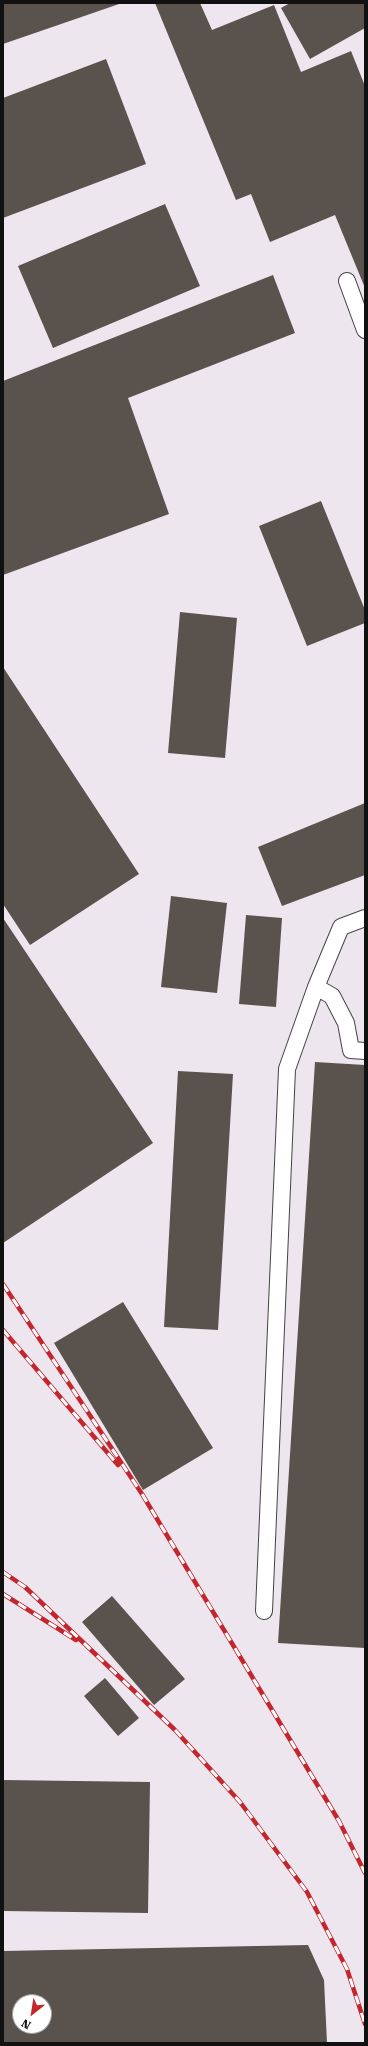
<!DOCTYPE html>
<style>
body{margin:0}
#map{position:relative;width:368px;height:2046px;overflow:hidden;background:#fffdf5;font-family:"Roboto Serif",serif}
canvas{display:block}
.frame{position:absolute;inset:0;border:4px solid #111;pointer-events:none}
.north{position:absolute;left:12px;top:1994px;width:40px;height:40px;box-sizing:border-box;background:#fff;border:1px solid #a0a0a0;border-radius:50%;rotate:210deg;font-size:11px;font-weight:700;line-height:16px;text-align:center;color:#111}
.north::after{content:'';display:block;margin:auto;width:14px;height:18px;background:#c4262e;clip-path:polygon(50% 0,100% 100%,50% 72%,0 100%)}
</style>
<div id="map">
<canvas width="368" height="2046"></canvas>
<div class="frame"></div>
<div class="north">N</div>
</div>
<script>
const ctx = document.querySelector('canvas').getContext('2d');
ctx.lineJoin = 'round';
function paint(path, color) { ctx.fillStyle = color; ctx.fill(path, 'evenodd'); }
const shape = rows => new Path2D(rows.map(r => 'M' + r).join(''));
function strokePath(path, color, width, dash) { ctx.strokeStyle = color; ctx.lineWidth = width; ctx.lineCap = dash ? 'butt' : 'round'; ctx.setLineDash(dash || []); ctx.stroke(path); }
paint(shape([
 [3,3,365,3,365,2043,3,2043],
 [20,2002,44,2002,44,2026,20,2026]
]), '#eee6ef');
paint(shape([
 [3,3,122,3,3,44],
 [155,3,200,3,212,30,274,5,301,72,351,51,365,86,365,288,335,215,270,242,251,194,236,200],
 [290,3,365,3,365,28,310,59,281,8],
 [106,59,146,164,3,218,3,98],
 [165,204,200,286,53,348,18,266],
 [273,275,295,333,128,398,169,514,3,575,3,381],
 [321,501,365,610,365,623,307,646,259,526],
 [180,612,237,618,225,758,168,753],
 [3,667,139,874,30,945,3,904],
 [365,803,365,875,282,906,258,847],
 [171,896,227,903,217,993,161,987],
 [246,915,282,918,276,1007,239,1004],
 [3,918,153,1143,3,1243],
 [315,1062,365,1065,365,1648,278,1643],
 [178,1071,233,1074,218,1330,164,1327],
 [123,1302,213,1448,143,1490,54,1343],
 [112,1596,185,1679,154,1705,82,1622],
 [105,1678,139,1718,118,1736,84,1696],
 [3,1780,150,1782,148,1913,3,1911],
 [308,1945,324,1980,327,2043,3,2043,3,1951],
 [20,2002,44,2002,44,2026,20,2026]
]), '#5a524d');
const lane = shape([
 [347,281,365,330],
 [316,987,332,996,346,1023,351,1050,365,1051],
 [264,1611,287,1069,316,987,341,927,365,918]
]);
strokePath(lane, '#444', 18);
strokePath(lane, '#fff', 16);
const rail = shape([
 [3,1284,142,1494,339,1821,365,1873],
 [3,1330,118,1465],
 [3,1572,25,1587,175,1730,240,1802,307,1892,347,1969,365,2024],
 [3,1594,76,1640]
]);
strokePath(rail, '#c4262e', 4.5);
strokePath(rail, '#fff', 3, [9]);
</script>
